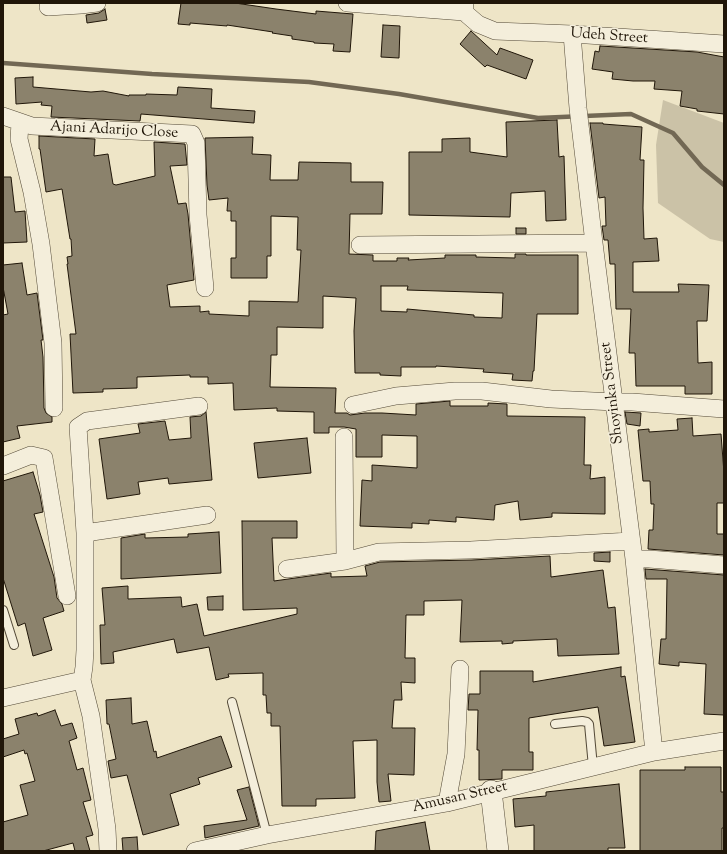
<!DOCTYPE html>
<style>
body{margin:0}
#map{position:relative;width:727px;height:854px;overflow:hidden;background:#eee5c7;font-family:"Sorts Mill Goudy",serif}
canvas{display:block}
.frame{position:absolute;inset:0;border:4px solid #201609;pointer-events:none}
</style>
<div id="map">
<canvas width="727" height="854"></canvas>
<div class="frame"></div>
</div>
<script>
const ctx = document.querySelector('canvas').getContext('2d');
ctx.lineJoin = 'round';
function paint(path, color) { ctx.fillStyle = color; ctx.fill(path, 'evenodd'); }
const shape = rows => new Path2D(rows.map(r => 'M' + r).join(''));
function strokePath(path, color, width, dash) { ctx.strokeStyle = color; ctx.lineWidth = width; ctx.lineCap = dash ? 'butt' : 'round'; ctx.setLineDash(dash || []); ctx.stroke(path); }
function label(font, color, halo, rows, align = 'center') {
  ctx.font = font + ' "Sorts Mill Goudy",serif'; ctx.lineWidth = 3; ctx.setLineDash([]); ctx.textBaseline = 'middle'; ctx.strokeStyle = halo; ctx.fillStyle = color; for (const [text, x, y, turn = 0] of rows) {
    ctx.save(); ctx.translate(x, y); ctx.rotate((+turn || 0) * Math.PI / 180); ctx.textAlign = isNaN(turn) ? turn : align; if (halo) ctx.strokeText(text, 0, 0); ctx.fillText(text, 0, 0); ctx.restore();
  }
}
paint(shape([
 [663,100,724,123,724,242,710,239,658,203,656,145]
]), '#cbc2a7');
strokePath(shape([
 [3,63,152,74,309,82,399,94,538,118,631,114,673,133,702,167,724,185]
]), '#726854', 4.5);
const building = shape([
 [181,3,235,3,276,9,316,14,316,11,353,14,350,52,333,51,334,44,314,43,314,42,292,39,292,36,272,33,273,32,227,25,227,26,190,23,190,25,178,24,181,3],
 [105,9,107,20,87,23,86,15,99,13,105,9],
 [383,25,400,26,399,58,381,57,383,25],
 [471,31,497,55,500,48,533,60,526,79,487,65,485,67,460,44,471,31],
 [600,46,697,52,724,57,724,114,697,111,697,109,680,106,682,91,654,89,655,81,633,81,612,79,613,72,592,69,595,51,599,52,600,46],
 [33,77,33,87,91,92,103,91,129,96,129,95,146,95,146,94,177,95,178,87,212,89,211,108,255,111,254,123,141,114,140,121,51,117,52,106,41,105,42,102,16,104,15,78,33,77],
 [557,120,559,157,564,156,566,220,546,221,545,191,511,193,510,217,409,215,409,152,442,152,442,139,470,138,470,152,507,157,506,122,557,120],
 [590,123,603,123,603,124,642,127,640,160,644,160,643,208,644,239,657,238,659,261,633,262,633,292,679,292,678,284,709,285,707,321,697,321,698,363,712,362,712,394,685,394,685,386,636,386,635,353,629,353,631,309,616,309,615,264,610,264,608,240,604,240,602,226,606,226,605,197,599,198,590,123],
 [39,136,95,139,94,156,108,154,113,184,116,185,155,176,154,142,185,144,187,165,170,166,178,204,186,203,188,214,194,280,167,285,170,307,200,306,200,312,209,311,209,314,249,316,249,301,298,302,301,250,297,250,298,217,271,216,271,256,267,256,267,278,231,278,231,258,236,258,236,221,231,221,231,211,227,211,228,198,209,200,207,185,205,138,253,137,252,154,271,155,270,180,298,180,299,162,351,163,351,182,383,182,382,214,350,214,349,254,373,255,373,261,397,261,397,258,409,258,408,260,445,258,445,255,476,255,476,257,515,258,515,254,526,254,526,255,578,255,578,314,537,314,534,371,533,371,532,381,512,380,513,374,483,372,484,369,436,366,436,367,401,367,401,376,380,375,380,373,355,373,354,331,356,298,323,296,323,328,277,327,277,355,271,355,270,387,336,388,335,413,347,413,350,415,365,413,382,413,416,415,416,404,450,401,450,406,488,406,488,403,507,404,507,416,585,417,584,465,591,465,590,479,605,477,605,514,552,513,552,517,520,520,518,501,495,505,494,520,456,517,456,522,429,520,429,524,412,523,412,528,360,526,362,480,372,481,372,465,417,468,417,436,382,435,382,457,356,457,356,429,344,427,329,427,329,433,314,433,314,412,277,411,277,408,234,410,233,383,208,384,208,377,190,377,190,375,137,377,137,388,103,389,103,392,73,393,70,334,76,334,67,264,68,264,67,257,72,256,71,239,70,239,62,189,46,192,40,149,39,149,39,136],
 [381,286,408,286,407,290,503,293,502,318,474,317,474,315,407,309,407,312,381,311,381,286],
 [3,177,11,177,15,212,25,211,27,242,3,243,3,177],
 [516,228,526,228,526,234,516,234,516,228],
 [22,263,27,295,37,293,43,340,41,340,43,357,44,408,46,413,52,417,52,422,17,426,20,438,3,442,3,315,8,314,3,287,3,265,22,263],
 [206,412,212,480,169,484,168,478,138,482,140,494,107,499,99,439,140,433,138,424,165,421,169,440,191,438,190,417,201,416,206,412],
 [625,412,641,413,640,426,627,424,625,412],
 [692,418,693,436,721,434,724,473,724,503,717,503,717,534,724,534,724,555,648,549,649,530,653,530,654,504,651,504,650,481,643,481,638,430,649,429,649,432,678,430,677,419,692,418],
 [307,438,311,473,258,478,254,443,307,438],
 [33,472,40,495,43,512,34,514,54,577,57,598,62,604,64,611,43,618,52,650,33,656,25,623,18,626,3,578,3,481,33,472],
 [242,521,297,521,297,538,272,538,274,581,331,573,331,577,367,576,365,566,380,562,472,560,550,556,551,577,603,570,608,608,615,607,619,654,558,656,557,639,513,641,513,643,502,644,502,641,460,642,462,600,424,601,424,615,406,615,405,658,415,658,415,683,401,682,402,700,394,700,392,728,415,728,414,775,388,774,391,801,379,802,377,782,377,740,353,741,355,798,316,799,316,806,282,806,280,726,271,726,271,713,267,713,266,695,263,695,263,673,228,674,229,677,216,680,209,647,177,653,174,639,113,652,114,663,101,664,100,625,105,625,102,588,128,586,128,599,181,597,182,607,197,604,204,636,297,614,297,608,243,610,242,521],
 [219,532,221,573,121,579,121,538,145,534,145,538,188,537,188,534,219,532],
 [610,552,610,562,594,561,594,553,610,552],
 [645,569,724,575,724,715,704,714,706,664,679,662,679,666,659,664,661,639,666,639,667,579,646,579,645,569],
 [223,596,223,610,208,610,207,597,223,596],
 [621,667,621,677,625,676,635,742,604,746,598,707,529,718,529,752,533,752,533,770,502,770,502,779,479,780,479,750,477,750,478,710,468,710,469,694,480,694,480,671,533,671,533,682,621,667],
 [131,698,132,724,147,721,154,752,156,751,157,758,221,736,232,767,198,778,200,784,170,794,179,825,143,835,127,775,111,778,108,761,116,759,109,724,107,724,106,700,131,698],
 [55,710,61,726,72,723,77,738,69,741,77,770,83,768,91,800,83,802,93,835,86,837,90,851,75,851,73,843,43,851,3,851,3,822,28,815,20,785,35,781,27,753,25,754,24,750,3,757,3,739,19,734,15,719,37,713,38,716,55,710],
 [685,767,721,767,721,792,724,792,724,828,722,828,722,851,640,851,640,770,685,770,685,767],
 [619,784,625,848,608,848,608,851,534,851,534,825,515,827,513,799,546,796,546,792,619,784],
 [249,787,259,826,205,838,204,826,247,820,237,790,249,787],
 [425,822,430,851,375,851,376,831,425,822],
 [137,837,138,851,123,851,122,838,137,837]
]);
paint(building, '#8b826c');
strokePath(building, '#201609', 1);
const service = shape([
 [3,610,14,645],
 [232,702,267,835],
 [555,724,582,721,587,722,589,724,593,767]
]);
const minor = shape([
 [347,3,464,12],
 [465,3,464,12,478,24,495,31,572,34,724,44],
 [48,7,81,5,97,3],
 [572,34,578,108,594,243,634,559,654,752],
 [3,116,32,126,192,134,196,143,198,215,205,288],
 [20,123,19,139,32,192,41,244,53,343,54,408],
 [360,245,594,243],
 [353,405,396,396,455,391,482,391,551,399,615,402,632,402,724,409],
 [344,437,345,561],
 [3,466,31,455,44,458,67,596],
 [85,533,207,515],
 [634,559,649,559,724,565],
 [287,569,345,561,379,552,471,550,631,541],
 [3,698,82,680],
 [447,803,456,754,460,669],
 [108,851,107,829,91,716,82,680,84,667,85,650,85,533,78,427,87,421,199,406],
 [195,851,267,835,447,803,654,752,724,741]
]);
const tertiary = shape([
 [491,791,498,851]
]);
strokePath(service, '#544a38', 10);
strokePath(minor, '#544a38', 18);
strokePath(tertiary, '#544a38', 22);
strokePath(service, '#f4eedb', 8);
strokePath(minor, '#f4eedb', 17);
strokePath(tertiary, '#f4eedb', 21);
label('15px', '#201609', '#f4eedb', [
 ["Udeh Street",609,37,4],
 ["Ajani Adarijo Close",114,131,3],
 ["Shoyinka Street",613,393,-97],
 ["Amusan Street",460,798,-13]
]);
</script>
